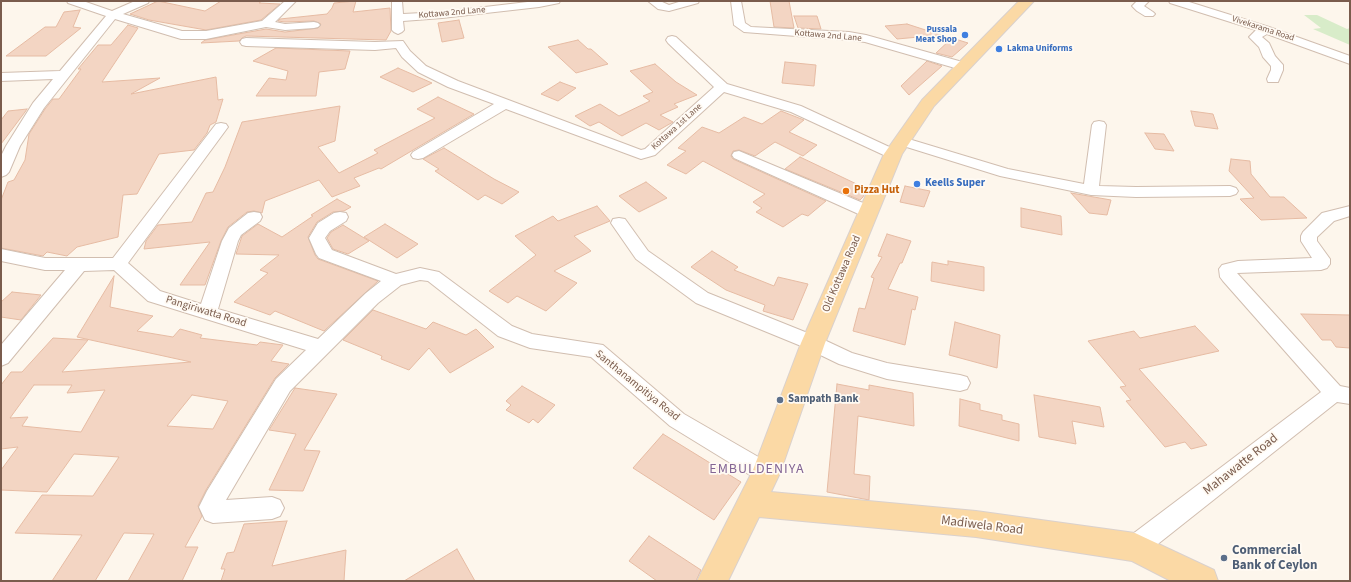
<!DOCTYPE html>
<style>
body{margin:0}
#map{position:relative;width:1351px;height:582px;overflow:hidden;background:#fdf6ec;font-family:"Source Sans 3",sans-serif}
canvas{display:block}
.frame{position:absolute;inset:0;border:2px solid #7a5c4d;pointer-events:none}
</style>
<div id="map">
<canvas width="1351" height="582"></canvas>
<div class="frame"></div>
</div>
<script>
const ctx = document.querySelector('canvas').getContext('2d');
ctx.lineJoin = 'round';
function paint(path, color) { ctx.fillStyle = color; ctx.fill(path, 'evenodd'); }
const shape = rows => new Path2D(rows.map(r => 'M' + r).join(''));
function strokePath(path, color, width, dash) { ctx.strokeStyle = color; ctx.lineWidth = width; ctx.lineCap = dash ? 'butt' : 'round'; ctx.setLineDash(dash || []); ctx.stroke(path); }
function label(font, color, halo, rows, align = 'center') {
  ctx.font = font + ' "Source Sans 3",sans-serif'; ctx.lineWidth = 3.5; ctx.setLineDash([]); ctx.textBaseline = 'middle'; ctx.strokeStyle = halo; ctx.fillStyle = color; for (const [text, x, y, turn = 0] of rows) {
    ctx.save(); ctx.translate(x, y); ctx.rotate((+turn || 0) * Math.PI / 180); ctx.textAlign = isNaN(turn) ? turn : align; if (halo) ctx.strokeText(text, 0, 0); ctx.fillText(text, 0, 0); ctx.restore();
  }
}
paint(shape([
 [1304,15,1317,15,1347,29,1350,28,1350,45,1313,29,1321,28]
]), '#d8ecc9');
const building = shape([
 [158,1,205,11,221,1,262,1,259,3,280,4,261,20,206,30,149,20,130,14,158,1],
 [356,1,353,12,390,8,391,31,386,40,246,36,242,38,239,41,201,43,205,40,266,29,285,32,318,28,321,24,314,21,285,22,278,21,280,19,327,14,332,8,334,3,356,1],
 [770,1,789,1,794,28,774,27,770,1],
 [80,10,73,27,81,28,46,56,6,56,45,27,56,27,64,12,80,10],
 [794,16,817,16,821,29,798,28,794,16],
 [459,20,464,38,442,42,438,23,459,20],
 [907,24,941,35,897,39,885,26,907,24],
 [128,25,138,28,102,82,160,78,131,94,216,77,218,100,223,99,216,122,210,125,207,133,194,150,159,154,137,194,123,195,118,237,77,247,67,256,47,252,43,256,1,248,1,200,8,182,14,180,25,160,29,134,45,109,53,99,59,99,81,69,78,69,98,45,111,45,128,25],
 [952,38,968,43,952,57,936,53,952,38],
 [578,40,588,49,591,49,608,64,576,73,548,47,578,40],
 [276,48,350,51,345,69,319,72,316,96,256,96,269,78,286,80,288,71,253,61,276,48],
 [927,61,942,66,909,95,901,86,927,61],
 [785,62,816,65,814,86,782,83,785,62],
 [655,64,676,82,697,95,674,104,678,107,660,115,673,122,659,130,646,123,622,136,599,122,590,126,575,116,600,104,619,116,650,101,643,96,653,92,630,71,655,64],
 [398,68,414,75,432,83,413,92,380,77,398,68],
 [560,82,576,88,558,101,541,94,560,82],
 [438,97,474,114,381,169,379,168,354,178,360,186,332,197,319,180,265,201,262,213,254,211,247,212,228,227,221,241,205,285,180,285,210,242,144,249,146,241,158,225,192,222,206,193,213,192,225,167,242,122,340,106,335,141,318,147,339,173,378,153,374,150,435,118,417,109,438,97],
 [27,109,25,112,1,144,1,120,8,111,27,109],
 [781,111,804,120,789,132,817,145,803,156,775,142,755,156,739,150,733,151,731,156,733,159,826,201,808,216,802,214,783,227,756,212,762,208,753,202,765,194,703,161,686,174,667,165,686,151,678,148,702,127,719,133,744,117,762,124,781,111],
 [1191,111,1213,114,1218,129,1195,126,1191,111],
 [1145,133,1164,134,1174,151,1155,149,1145,133],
 [444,148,494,179,519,192,502,204,485,195,478,200,435,171,439,169,423,159,444,148],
 [800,157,867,189,863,197,860,200,785,169,800,157],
 [1231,159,1250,161,1251,174,1270,197,1284,197,1307,218,1261,220,1240,199,1254,198,1229,171,1231,159],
 [646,182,667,198,639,212,619,196,646,182],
 [905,186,930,191,924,207,900,202,905,186],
 [1071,193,1111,200,1107,215,1089,213,1071,193],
 [337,199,351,207,344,211,333,212,317,222,308,237,315,255,318,259,378,281,324,331,275,311,270,315,234,302,268,273,260,270,279,255,236,254,242,236,258,224,282,237,313,216,311,215,337,199],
 [597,206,610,221,574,236,591,251,554,271,577,283,546,311,517,296,508,303,489,291,536,255,515,236,553,216,558,221,597,206],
 [1021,208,1061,216,1062,235,1021,227,1021,208],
 [385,224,418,244,397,258,364,237,385,224],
 [343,225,369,241,348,254,333,249,327,238,331,232,343,225],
 [887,234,911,241,902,263,900,263,888,289,918,297,915,310,912,309,905,345,853,331,859,308,865,309,874,278,871,277,882,257,878,256,887,234],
 [712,251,738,267,734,270,774,286,778,277,808,284,793,320,763,311,765,305,726,290,691,267,712,251],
 [948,261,984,267,984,291,931,281,932,262,948,265,948,261],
 [114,276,110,307,153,316,137,331,173,337,180,329,202,335,200,338,257,345,260,342,283,345,271,361,289,364,275,378,206,490,198,506,202,516,185,547,198,547,182,581,128,581,154,534,124,533,95,581,52,581,82,535,15,533,42,495,93,496,119,457,74,454,47,492,1,490,1,470,18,447,1,449,1,385,11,372,22,372,53,338,88,340,62,372,191,362,77,337,114,276],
 [34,385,72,385,67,393,105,390,81,432,22,426,28,417,10,418,34,385],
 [192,395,228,401,213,429,167,426,192,395],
 [12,292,41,295,21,320,1,317,1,302,12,292],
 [373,310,426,329,433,322,466,335,476,329,494,347,450,373,429,348,409,370,381,359,382,356,343,340,373,310],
 [1301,314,1350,315,1350,348,1336,347,1331,340,1322,340,1301,314],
 [955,322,1000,335,997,368,949,355,955,322],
 [1195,326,1219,351,1139,369,1207,445,1191,449,1185,442,1165,447,1126,401,1131,400,1120,387,1126,386,1088,341,1134,331,1140,338,1195,326],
 [837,384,869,390,869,385,913,393,914,426,858,416,854,474,870,476,869,500,827,492,837,384],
 [522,386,555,405,538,423,533,419,529,423,506,410,511,405,506,401,522,386],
 [295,388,337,394,304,450,320,451,303,491,269,490,296,434,269,430,295,388],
 [1034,395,1100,407,1104,427,1072,421,1076,444,1039,437,1034,395],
 [960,399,980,404,980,410,1002,415,1002,420,1019,424,1019,441,959,426,960,399],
 [663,434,741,482,714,520,633,468,663,434],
 [287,521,272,566,346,550,344,581,221,581,225,569,221,569,227,553,234,552,244,524,287,521],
 [649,536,701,570,696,581,657,581,629,561,649,536],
 [457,549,475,581,404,581,457,549]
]);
paint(building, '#f3d5c3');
strokePath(building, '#e6bba3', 1);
const minor = shape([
 [67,1,83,1,112,11,135,1,149,1,148,3,123,14,182,31,206,31,262,21,285,1,296,1,275,22,285,24,314,22,318,23,320,25,318,27,314,28,285,30,266,27,206,39,181,39,115,19,44,108,20,146,9,172,6,175,1,177,1,156,6,146,33,103,53,79,1,81,1,73,60,71,106,16,68,3,67,1],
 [392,1,402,1,403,14,442,12,536,1,560,1,559,3,539,7,442,18,403,21,404,30,402,32,398,34,394,32,392,30,392,1],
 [648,1,660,1,669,5,682,1,699,1,698,3,669,11,658,9,648,1],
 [731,1,741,1,745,23,751,27,849,32,866,35,966,63,968,66,966,69,962,70,865,42,849,40,744,32,734,25,731,1],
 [1137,1,1149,1,1144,6,1153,12,1155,14,1153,16,1145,16,1137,11,1132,6,1137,1],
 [1169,1,1186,1,1269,27,1350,56,1350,64,1267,34,1262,37,1269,43,1275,56,1283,65,1283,70,1278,82,1268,82,1267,79,1271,70,1271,66,1263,57,1259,47,1249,37,1256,30,1170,3,1169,1],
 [672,36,676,37,727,84,801,106,898,151,900,154,898,157,893,158,888,157,791,112,724,92,655,155,641,159,506,109,423,158,418,159,413,158,411,155,413,152,494,104,448,87,418,72,402,57,396,48,375,50,246,46,242,45,240,42,242,39,246,38,375,42,403,41,410,51,426,66,458,81,641,150,645,149,714,87,668,43,666,40,668,37,672,36],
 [1099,121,1104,122,1106,125,1099,186,1136,187,1230,186,1236,188,1238,191,1236,194,1230,196,1136,197,1091,195,1000,176,897,144,895,141,897,138,902,137,1008,169,1084,184,1092,125,1094,122,1099,121],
 [221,123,226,124,228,127,128,263,160,291,201,304,222,241,229,228,248,213,254,212,260,213,262,217,260,221,241,235,238,241,218,309,318,339,366,293,381,281,319,258,316,254,309,238,318,223,334,213,340,212,346,213,348,217,346,221,330,231,325,238,332,250,396,274,420,268,439,272,512,326,532,334,603,345,684,414,774,466,777,473,774,480,766,483,758,480,670,426,591,357,530,348,498,336,428,281,420,280,401,285,378,303,290,391,226,500,272,497,280,500,284,508,280,516,272,519,213,523,205,520,199,507,207,491,276,379,306,350,148,301,114,270,84,271,8,363,1,366,1,345,65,270,45,270,1,261,1,249,45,258,113,258,216,124,221,123],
 [739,151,875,208,877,212,875,216,869,217,863,216,734,158,732,155,734,152,739,151],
 [1350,206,1350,216,1334,221,1317,237,1317,241,1330,259,1330,264,1327,268,1321,270,1237,273,1340,386,1350,388,1350,404,1337,402,1144,555,1135,558,1126,555,1123,547,1126,539,1321,392,1223,281,1220,277,1219,269,1222,265,1238,261,1312,258,1301,241,1301,236,1303,232,1322,213,1350,206],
 [619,218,625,219,648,251,708,293,820,338,852,353,887,363,960,375,967,377,970,383,967,389,960,391,887,379,839,364,806,348,696,303,636,259,611,223,613,219,619,218]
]);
const major = shape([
 [1019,1,1034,1,934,106,902,154,825,343,780,473,771,492,976,511,1135,533,1214,570,1218,581,1171,581,1132,561,976,537,759,517,728,581,697,581,753,470,801,343,884,154,922,100,1019,1]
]);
strokePath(minor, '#d1beb0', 2);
strokePath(major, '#dad1cd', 2);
paint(minor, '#fff');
paint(major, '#fbd9a5');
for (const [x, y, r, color] of [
 [965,35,4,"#3f7fe0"],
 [999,49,4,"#3f7fe0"],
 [917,184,4,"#3f7fe0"],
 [846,191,4,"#e8710a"],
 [780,400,4,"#5c6f8a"],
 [1224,558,4,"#5c6f8a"]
]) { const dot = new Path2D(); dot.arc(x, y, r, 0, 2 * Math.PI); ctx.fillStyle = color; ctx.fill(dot); strokePath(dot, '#fffaf3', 1.5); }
label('9px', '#7a5c4d', '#fffaf3', [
 ["Kottawa 2nd Lane",452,13,-5],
 ["Vivekarama Road",1263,29,18],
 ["Kottawa 2nd Lane",828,36,5],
 ["Kottawa 1st Lane",677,127,-42]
]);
label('bold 9px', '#366cbe', '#fffaf3', [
 ["Pussala",957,30],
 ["Meat Shop",957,40],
 ["Lakma Uniforms",1007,49,"left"]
], 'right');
label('bold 11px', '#366cbe', '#fffaf3', [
 ["Keells Super",925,184]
], 'left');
label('bold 11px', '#c56008', '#fffaf3', [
 ["Pizza Hut",854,191]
], 'left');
label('11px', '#7a5c4d', '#fffaf3', [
 ["Old Kottawa Road",842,274,-67],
 ["Pangiriwatta Road",206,312,17],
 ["Santhanampitiya Road",637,386,39]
]);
label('bold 11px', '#4e5e75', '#fffaf3', [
 ["Sampath Bank",788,400]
], 'left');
label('13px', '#7a5c4d', '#fffaf3', [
 ["Mahawatte Road",1241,465,-38],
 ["Madiwela Road",982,526,7]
]);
label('bold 13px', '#4e5e75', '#fffaf3', [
 ["Commercial",1232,551],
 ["Bank of Ceylon",1232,566]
], 'left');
ctx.letterSpacing = '1px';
label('14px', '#846695', '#fffaf3', [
 ["EMBULDENIYA",757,470]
]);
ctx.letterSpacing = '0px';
</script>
